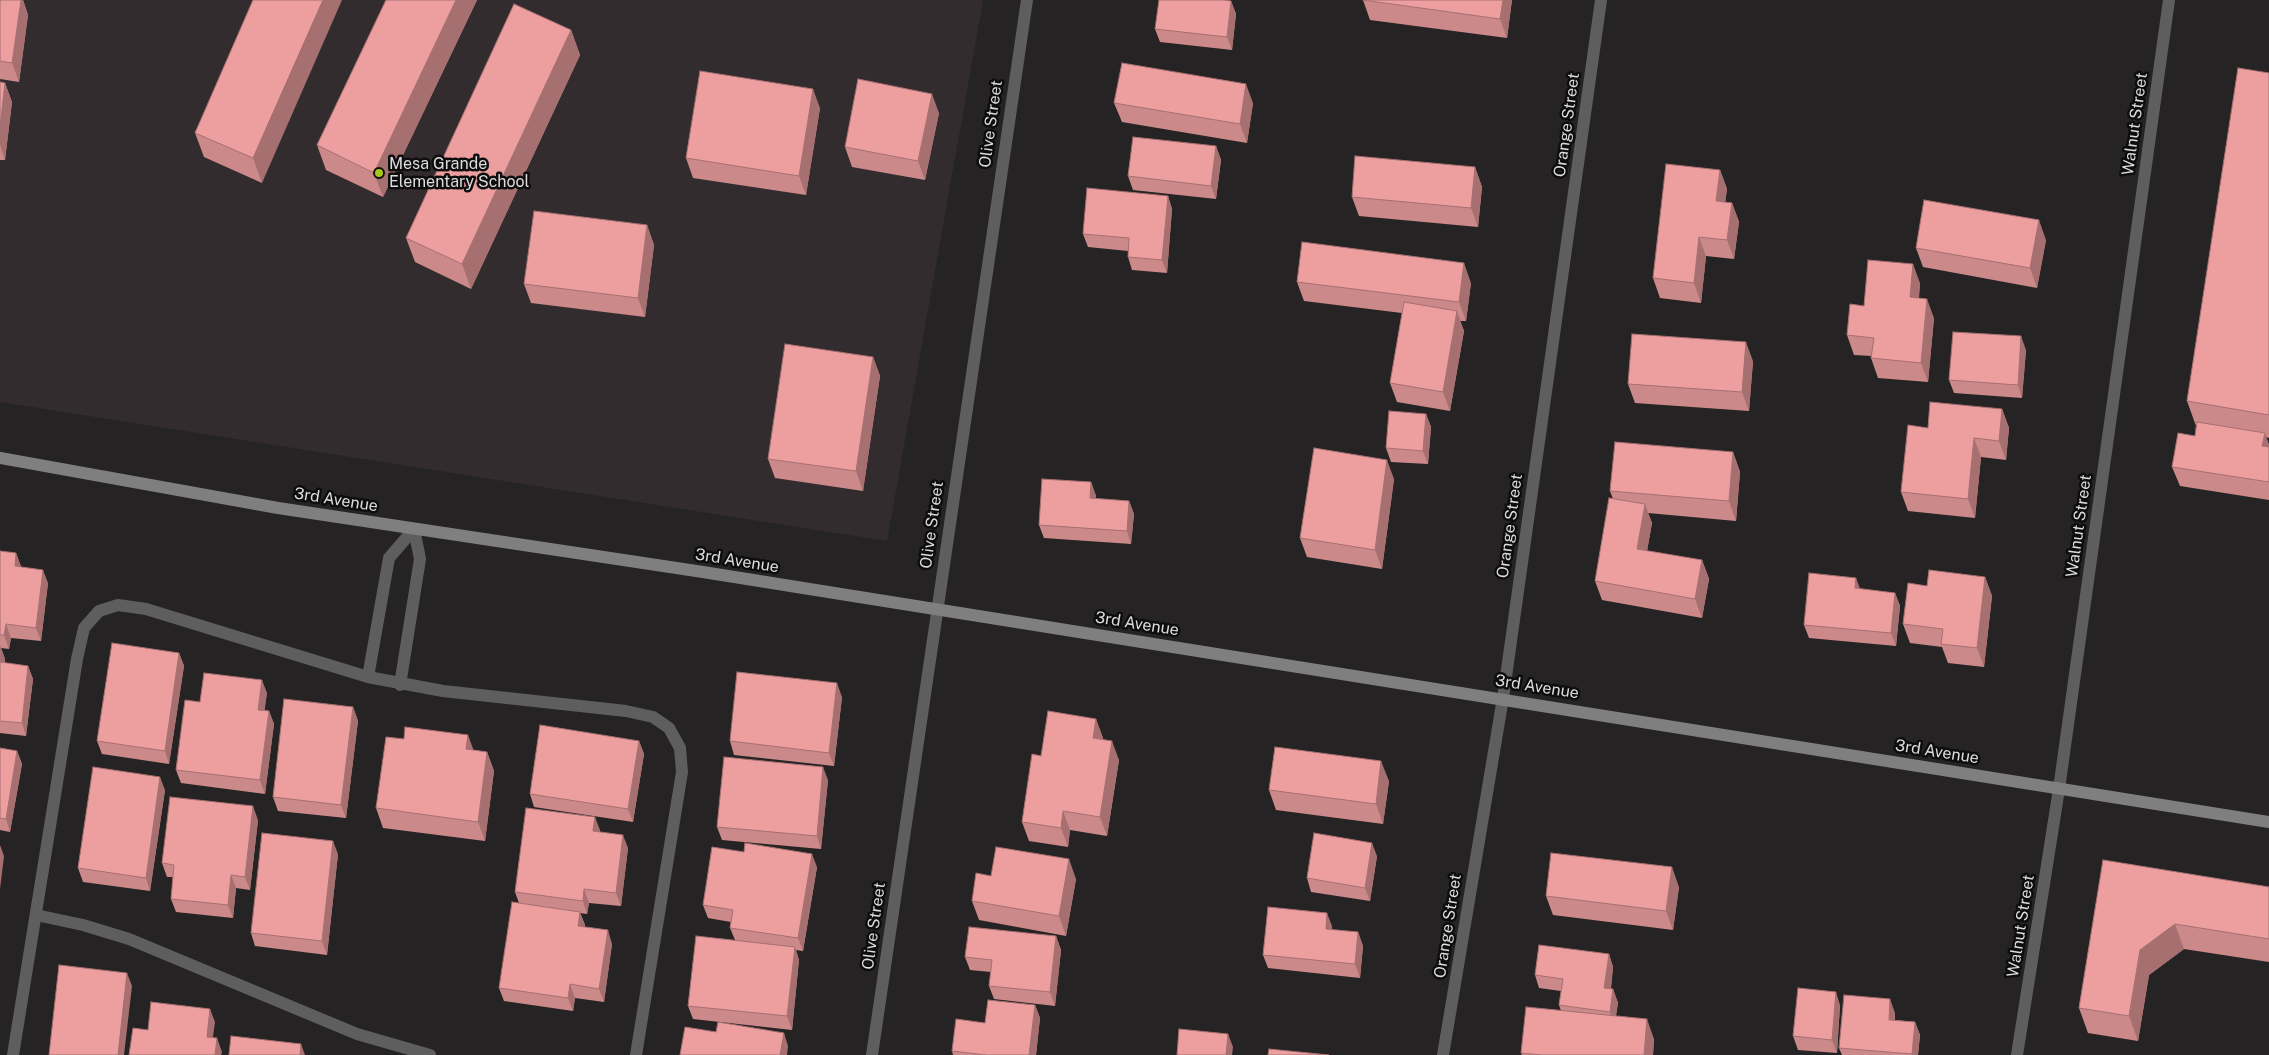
<!DOCTYPE html>
<style>
body{margin:0}
canvas{display:block;background:#262324}
</style>
<canvas width="2269" height="1055"></canvas>
<script>
const ctx = document.querySelector('canvas').getContext('2d');
ctx.lineJoin = 'round';
function paint(path, color) { ctx.fillStyle = color; ctx.fill(path, 'evenodd'); }
const shape = rows => new Path2D(rows.map(r => 'M' + r).join(''));
function strokePath(path, color, width, dash) { ctx.strokeStyle = color; ctx.lineWidth = width; ctx.lineCap = dash ? 'butt' : 'round'; ctx.setLineDash(dash || []); ctx.stroke(path); }
function label(font, color, halo, rows, align = 'center') {
  ctx.font = font + ' "Public Sans",sans-serif'; ctx.lineWidth = 5; ctx.setLineDash([]); ctx.textBaseline = 'middle'; ctx.strokeStyle = halo; ctx.fillStyle = color; for (const [text, x, y, turn = 0] of rows) {
    ctx.save(); ctx.translate(x, y); ctx.rotate((+turn || 0) * Math.PI / 180); ctx.textAlign = isNaN(turn) ? turn : align; if (halo) ctx.strokeText(text, 0, 0); ctx.fillText(text, 0, 0); ctx.restore();
  }
}
paint(shape([
 [0,0,983,0,887,541,0,402]
]), '#332c2f');
strokePath(shape([
 [368,677,389,558,414,529],
 [400,685,420,559,414,529],
 [36,915,83,925,129,939,357,1034,430,1055],
 [13,1055,77,659,84,628,99,611,118,605,146,609,368,677,443,691,626,711,653,717,669,728,680,748,682,772,636,1055],
 [872,1055,1027,0],
 [1443,1055,1503,698,1601,0],
 [2017,1055,2059,789,2169,0]
]), '#5f5e5f', 12);
strokePath(shape([
 [0,458,278,508,703,572,2269,822]
]), '#807f80', 12);
paint(shape([
 [0,0,23,0,28,15,19,82,0,79],
 [253,0,262,183,204,157,195,133],
 [386,0,477,0,383,197,326,170,317,145],
 [1363,0,1512,0,1507,38,1370,20],
 [1231,1,1236,14,1232,50,1160,42,1155,29],
 [571,30,580,55,471,289,415,262,406,238],
 [2269,73,2269,438,2266,437,2269,445,2269,500,2180,486,2172,467,2195,436,2196,426,2187,401],
 [0,82,5,83,12,102,5,160,0,160],
 [1114,103,1253,103,1247,143,1122,122],
 [820,108,806,195,693,178,686,158],
 [939,113,925,180,852,167,845,147],
 [1216,146,1221,160,1216,199,1133,190,1128,176],
 [1475,167,1482,187,1478,227,1359,216,1352,197],
 [1720,170,1727,189,1725,202,1732,203,1739,222,1734,259,1706,256,1701,303,1660,298,1653,278],
 [1168,196,1172,209,1167,273,1132,270,1128,257,1128,251,1088,247,1083,234],
 [647,225,654,245,645,317,531,303,524,284],
 [2046,240,2037,288,1923,267,1916,248],
 [1297,282,1471,283,1466,321,1460,321,1464,331,1450,411,1397,402,1390,383,1402,313,1304,301],
 [1920,283,1919,298,1934,318,1928,382,1878,378,1871,358,1872,356,1854,355,1847,335,1864,306],
 [2026,350,2022,398,1954,393,1949,380],
 [873,357,880,376,863,491,775,478,768,459],
 [1753,361,1749,411,1635,403,1628,384],
 [2002,409,2009,428,2006,460,1981,457,1975,518,1908,511,1901,492],
 [1426,414,1431,427,1428,464,1391,462,1386,448],
 [1733,452,1740,472,1736,521,1648,513,1652,523,1647,551,1702,560,1709,579,1702,618,1602,600,1595,581,1613,499,1610,491],
 [1394,479,1382,569,1307,557,1300,538],
 [1091,482,1096,496,1096,499,1129,501,1134,514,1131,544,1044,538,1039,525],
 [0,551,16,553,21,567,48,583,41,641,11,638,9,649,1,648,5,659,5,663,28,666,33,679,26,736,0,733],
 [1985,577,1992,596,1984,667,1948,663,1942,647,1910,643,1903,624,1927,586],
 [1860,589,1895,593,1900,606,1896,646,1809,638,1804,625],
 [179,653,184,666,169,764,102,754,97,741],
 [267,693,264,710,269,711,274,724,265,794,181,783,176,770,200,702],
 [842,697,834,766,734,755,730,741],
 [353,707,358,721,346,818,278,811,273,797],
 [1096,719,1103,738,1102,740,1119,760,1107,836,1070,830,1068,847,1029,841,1022,822,1041,756],
 [639,741,644,754,633,822,534,807,530,794],
 [0,748,17,751,22,764,10,832,0,830],
 [474,750,487,752,494,771,485,841,383,828,376,808],
 [828,780,821,849,722,840,717,827],
 [1389,781,1383,824,1276,810,1269,790],
 [165,790,150,891,83,882,78,868],
 [258,820,250,890,236,888,233,918,176,912,171,899,173,877,167,877,162,863],
 [600,830,600,832,628,848,621,906,589,903,587,914,580,913,585,925,585,927,612,944,604,1002,575,998,573,1011,504,1001,499,988,519,903,515,892],
 [338,854,327,955,255,946,251,933],
 [1377,856,1370,901,1311,892,1307,878],
 [2103,860,2269,887,2269,962,2184,949,2149,975,2138,1041,2088,1033,2079,1008],
 [817,867,803,951,796,950,799,960,792,1030,693,1019,688,1006,735,940,730,928,731,922,708,918,703,905],
 [1076,879,1066,936,979,920,972,901],
 [1679,887,1673,930,1553,915,1546,896],
 [1332,926,1332,930,1358,932,1363,946,1360,978,1268,968,1263,955],
 [1056,936,1061,950,1055,1006,994,999,989,986,991,972,970,970,965,957],
 [1609,954,1613,967,1611,989,1613,989,1618,1003,1616,1016,1654,1039,1653,1055,1522,1055,1521,1053,1561,1011,1559,1005,1561,991,1539,988,1535,975],
 [1035,1005,1040,1018,1036,1055,953,1055,952,1051,985,1023],
 [1840,1005,1837,1053,1798,1050,1793,1036],
 [1895,1013,1895,1020,1915,1022,1920,1035,1918,1055,1842,1055,1839,1048]
]), '#cc898a');
paint(shape([
 [21,0,23,0,28,15,19,82,12,63],
 [323,0,342,0,262,183,253,158],
 [456,0,477,0,383,197,374,173],
 [1503,0,1512,0,1507,38,1500,19],
 [1231,1,1236,14,1232,50,1227,37],
 [571,30,580,55,471,289,462,264],
 [5,83,12,102,5,160,0,145,0,127],
 [1246,84,1253,103,1247,143,1240,124],
 [813,89,820,108,806,195,799,176],
 [932,94,939,113,925,180,918,161],
 [1216,146,1221,160,1216,199,1211,186],
 [1475,167,1482,187,1478,227,1471,208],
 [1720,170,1727,189,1723,220,1716,201],
 [1168,196,1172,209,1167,273,1162,260],
 [1732,203,1739,222,1734,259,1727,240],
 [2039,220,2046,240,2037,288,2030,268],
 [647,225,654,245,645,317,638,298],
 [1699,237,1706,256,1701,303,1694,283],
 [1464,263,1471,283,1466,321,1459,302],
 [1913,264,1920,283,1917,317,1910,297],
 [1927,299,1934,318,1928,382,1921,363],
 [1457,311,1464,331,1450,411,1443,392],
 [2021,336,2026,350,2022,398,2018,385],
 [1746,342,1753,361,1749,411,1742,392],
 [873,357,880,376,863,491,856,471],
 [2002,409,2009,428,2006,460,1999,441],
 [1426,414,1431,427,1428,464,1423,451],
 [2265,433,2269,445,2269,465,2262,446],
 [1974,438,1981,457,1975,518,1968,499],
 [1733,452,1740,472,1736,521,1729,501],
 [1387,460,1394,479,1382,569,1375,550],
 [1091,482,1096,496,1094,512,1090,498],
 [1129,501,1134,514,1131,544,1127,531],
 [1645,504,1652,523,1644,568,1637,549],
 [16,553,21,566,20,580,15,566],
 [1702,560,1709,579,1702,618,1695,599],
 [43,570,48,583,41,641,36,628],
 [1985,577,1992,596,1984,667,1977,648],
 [1856,578,1861,591,1855,588],
 [1895,593,1900,606,1896,646,1891,633],
 [6,624,11,638,9,649,4,635],
 [0,645,5,659,4,676,0,666],
 [179,653,184,666,169,764,165,751],
 [28,666,33,679,26,736,22,723],
 [262,680,267,693,263,723,258,710],
 [837,683,842,697,834,766,829,753],
 [353,707,358,721,346,818,341,805],
 [269,711,274,724,265,794,260,780],
 [1096,719,1103,738,1100,758,1093,738],
 [468,735,475,754,466,749],
 [639,741,644,754,633,822,628,809],
 [1112,741,1119,760,1107,836,1100,817],
 [17,751,22,764,10,832,6,819],
 [487,752,494,771,485,841,478,822],
 [1381,761,1389,781,1383,824,1376,804],
 [823,767,828,780,821,849,817,836],
 [160,777,165,790,150,891,146,878],
 [253,806,258,820,250,890,245,877],
 [1063,811,1070,830,1068,847,1061,828],
 [595,817,600,830,598,845,593,831],
 [623,835,628,848,621,906,616,893],
 [333,841,338,854,327,955,322,941],
 [1372,843,1377,856,1370,901,1365,888],
 [0,845,4,856,0,889],
 [812,854,817,867,803,951,798,938],
 [1069,859,1076,879,1066,936,1059,916],
 [1672,867,1679,887,1673,930,1666,911],
 [231,875,236,888,233,918,228,905],
 [584,889,589,903,587,914,583,901],
 [580,912,585,925,583,939,578,926],
 [1327,913,1332,926,1330,942,1326,929],
 [2175,924,2184,949,2149,975,2138,1041,2129,1016,2140,950],
 [608,930,612,944,604,1002,599,989],
 [1358,932,1363,946,1360,978,1355,964],
 [1056,936,1061,950,1055,1006,1050,992],
 [795,947,799,960,792,1030,787,1016],
 [1609,954,1613,967,1609,1002,1604,988],
 [127,973,132,986,124,1055,118,1055],
 [570,984,575,998,573,1011,568,998],
 [1613,989,1618,1003,1614,1025,1610,1012],
 [1836,992,1840,1005,1837,1053,1832,1040],
 [1890,999,1895,1013,1894,1033,1889,1020],
 [1035,1005,1040,1018,1036,1055,1029,1055],
 [210,1009,215,1022,211,1051,207,1037],
 [1647,1019,1654,1039,1653,1055,1644,1055],
 [1915,1022,1920,1035,1918,1055,1912,1055,1912,1054],
 [784,1033,788,1046,787,1055,780,1055],
 [1228,1034,1233,1047,1232,1055,1226,1055],
 [217,1038,222,1052,221,1055,215,1055],
 [301,1044,305,1055,300,1055]
]), '#a66f70');
const building = shape([
 [0,0,21,0,12,63,0,61,0,0],
 [253,0,323,0,253,158,195,133,253,0],
 [386,0,456,0,374,173,317,145,386,0],
 [1159,0,1224,0,1231,1,1227,37,1155,29,1159,0],
 [1363,0,1503,0,1500,19,1363,0],
 [514,4,571,30,462,264,406,238,514,4],
 [1122,63,1246,84,1240,124,1114,103,1122,63],
 [2238,68,2269,73,2269,415,2187,401,2238,68],
 [700,71,813,89,799,176,686,158,700,71],
 [858,79,932,94,918,161,845,147,858,79],
 [0,82,5,83,0,127,0,82],
 [1133,137,1216,146,1211,186,1128,176,1133,137],
 [1355,156,1475,167,1471,208,1352,197,1355,156],
 [1666,164,1720,170,1716,201,1732,203,1727,240,1699,237,1694,283,1653,278,1666,164],
 [1087,188,1168,196,1162,260,1128,257,1129,238,1083,234,1087,188],
 [1924,200,2039,220,2030,268,1916,248,1924,200],
 [534,211,647,225,638,298,524,284,534,211],
 [1302,242,1464,263,1459,302,1297,282,1302,242],
 [1868,260,1913,264,1910,297,1927,299,1921,363,1871,358,1874,338,1847,335,1850,304,1864,306,1868,260],
 [1404,302,1457,311,1443,392,1390,383,1404,302],
 [1953,332,2021,336,2018,385,1949,380,1953,332],
 [1632,334,1746,342,1742,392,1628,384,1632,334],
 [785,344,873,357,856,471,768,459,785,344],
 [1930,402,2002,409,1999,441,1974,438,1968,499,1901,492,1908,425,1928,428,1930,402],
 [1389,411,1426,414,1423,451,1386,448,1389,411],
 [2197,422,2265,433,2262,446,2269,447,2269,482,2172,467,2178,433,2195,436,2197,422],
 [1615,442,1733,452,1729,501,1610,491,1615,442],
 [1314,448,1387,460,1375,550,1300,538,1314,448],
 [1042,479,1091,482,1090,498,1129,501,1127,531,1039,525,1042,479],
 [1609,498,1645,504,1637,549,1702,560,1695,599,1595,581,1609,498],
 [0,551,16,553,15,566,43,570,36,628,6,624,4,635,0,635,0,551],
 [1929,570,1985,577,1977,648,1941,644,1943,629,1903,624,1908,583,1927,586,1929,570],
 [1809,573,1856,578,1855,588,1895,593,1891,633,1804,625,1809,573],
 [112,643,179,653,165,751,97,741,112,643],
 [0,662,28,666,22,723,0,721,0,662],
 [737,672,837,683,829,753,730,741,737,672],
 [204,673,262,680,258,710,269,711,260,780,176,770,185,700,200,702,204,673],
 [284,699,353,707,341,805,273,797,284,699],
 [1048,711,1096,719,1093,738,1112,741,1100,817,1063,811,1061,828,1022,822,1032,754,1041,756,1048,711],
 [540,725,639,741,628,809,530,794,540,725],
 [405,727,468,735,466,749,487,752,478,822,376,808,386,737,404,739,405,727],
 [1275,747,1381,761,1376,804,1269,790,1275,747],
 [0,748,17,751,6,819,0,818,0,748],
 [724,757,823,767,817,836,717,827,724,757],
 [93,767,160,777,146,878,78,868,93,767],
 [170,797,253,806,245,877,231,875,228,905,171,899,174,865,162,863,170,797],
 [526,808,595,817,593,831,623,835,616,893,584,889,583,901,515,892,526,808],
 [262,833,333,841,322,941,251,933,262,833],
 [1314,833,1372,843,1365,888,1307,878,1314,833],
 [745,843,812,854,798,938,730,928,733,910,703,905,712,847,744,852,745,843],
 [996,847,1069,859,1059,916,972,901,976,873,991,876,996,847],
 [1551,853,1672,867,1666,911,1546,896,1551,853],
 [2103,860,2269,887,2269,939,2175,924,2140,950,2129,1016,2079,1008,2103,860],
 [512,902,580,912,578,926,608,930,599,989,570,984,568,998,499,988,512,902],
 [1268,907,1327,913,1326,929,1358,932,1355,964,1263,955,1268,907],
 [969,927,1056,936,1050,992,989,986,992,960,965,957,969,927],
 [696,936,795,947,787,1016,688,1006,696,936],
 [1539,945,1609,954,1604,988,1613,989,1610,1012,1559,1005,1563,979,1535,975,1539,945],
 [59,965,127,973,118,1055,49,1055,59,965],
 [1798,988,1836,992,1832,1040,1793,1036,1798,988],
 [1844,995,1890,999,1889,1020,1915,1022,1912,1054,1839,1048,1844,995],
 [988,1000,1035,1005,1029,1055,986,1055,952,1051,956,1019,985,1023,988,1000],
 [151,1002,210,1009,207,1037,217,1038,215,1055,129,1055,133,1028,148,1030,151,1002],
 [1526,1007,1647,1019,1644,1055,1543,1055,1521,1053,1526,1007],
 [718,1022,784,1033,780,1055,680,1055,685,1027,716,1032,718,1022],
 [1179,1029,1228,1034,1226,1055,1177,1055,1179,1029],
 [231,1036,301,1044,300,1055,229,1055,231,1036],
 [1269,1049,1329,1055,1268,1055,1269,1049]
]);
paint(building, '#ed9fa0');
strokePath(building, '#a66f70', 1);
for (const [x, y, r, color] of [
 [379,173,5,"#aac719"]
]) { const dot = new Path2D(); dot.arc(x, y, r, 0, 2 * Math.PI); ctx.fillStyle = color; ctx.fill(dot); strokePath(dot, '#0e0d0d', 2); }
label('16px', '#dddbdc', '#0e0d0d', [
 ["Olive Street",991,124,-82],
 ["Walnut Street",2135,124,-82],
 ["Orange Street",1567,125,-82],
 ["3rd Avenue",336,500,9],
 ["Olive Street",932,525,-82],
 ["Orange Street",1510,526,-82],
 ["Walnut Street",2079,526,-82],
 ["3rd Avenue",737,561,9],
 ["3rd Avenue",1137,624,9],
 ["3rd Avenue",1537,687,9],
 ["3rd Avenue",1937,752,9],
 ["Olive Street",874,926,-82],
 ["Orange Street",1448,926,-81],
 ["Walnut Street",2021,926,-81]
]);
label('16px', '#dddbdc', '#0e0d0d', [
 ["Mesa Grande",389,164],
 ["Elementary School",389,182]
], 'left');
</script>
